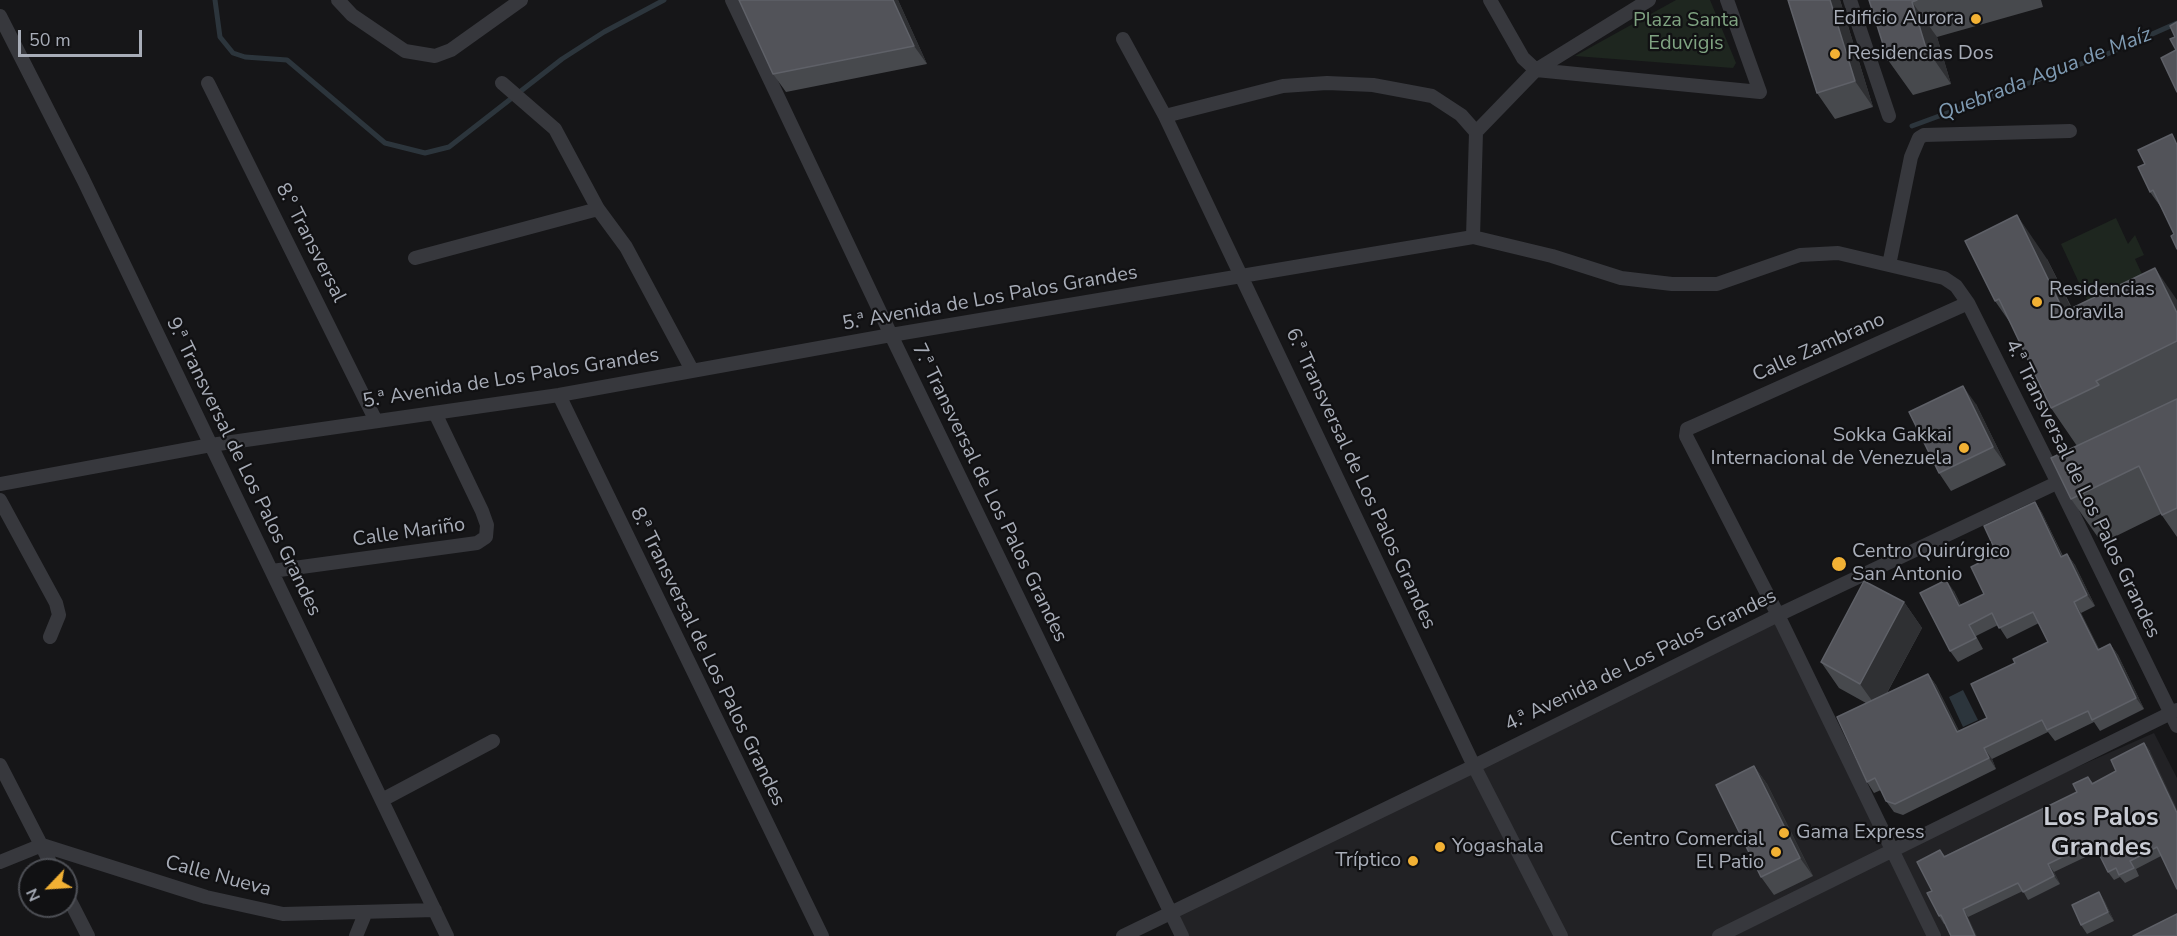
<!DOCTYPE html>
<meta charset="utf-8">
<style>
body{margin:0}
#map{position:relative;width:2177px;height:936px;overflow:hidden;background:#161618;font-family:"Nunito Sans",sans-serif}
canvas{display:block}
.north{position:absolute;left:18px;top:858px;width:60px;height:60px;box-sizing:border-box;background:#111113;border:2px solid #4d4f55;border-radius:50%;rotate:245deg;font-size:16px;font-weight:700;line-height:24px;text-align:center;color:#a8adb8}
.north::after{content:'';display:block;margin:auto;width:21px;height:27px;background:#f2b134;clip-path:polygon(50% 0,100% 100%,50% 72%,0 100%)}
.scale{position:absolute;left:18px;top:30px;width:124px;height:27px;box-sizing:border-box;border:3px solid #a8adb8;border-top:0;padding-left:8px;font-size:18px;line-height:21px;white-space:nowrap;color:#a8adb8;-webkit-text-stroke:4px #111113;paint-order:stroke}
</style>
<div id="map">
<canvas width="2177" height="936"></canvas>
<div class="north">N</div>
<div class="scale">50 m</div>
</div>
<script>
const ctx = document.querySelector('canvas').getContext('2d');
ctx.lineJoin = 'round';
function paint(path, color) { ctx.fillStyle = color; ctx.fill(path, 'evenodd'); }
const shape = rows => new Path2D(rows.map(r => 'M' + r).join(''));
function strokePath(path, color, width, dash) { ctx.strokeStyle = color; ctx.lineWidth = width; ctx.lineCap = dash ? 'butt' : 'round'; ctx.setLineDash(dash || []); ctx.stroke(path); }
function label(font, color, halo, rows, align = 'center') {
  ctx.font = font + ' "Nunito Sans",sans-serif'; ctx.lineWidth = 4.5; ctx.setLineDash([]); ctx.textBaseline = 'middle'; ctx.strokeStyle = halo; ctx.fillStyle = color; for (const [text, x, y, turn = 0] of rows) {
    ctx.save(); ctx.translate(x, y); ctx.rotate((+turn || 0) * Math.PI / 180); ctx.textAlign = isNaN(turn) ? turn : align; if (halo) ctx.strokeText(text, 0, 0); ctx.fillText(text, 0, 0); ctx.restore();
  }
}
paint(shape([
 [1778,615,1892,849,2154,733,2177,778,2177,936,1182,936,1171,912]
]), '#222225');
paint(shape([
 [1676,0,1710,0,1736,63,1733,68,1575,56],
 [2116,218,2128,244,2135,235,2144,255,2135,259,2148,287,2093,313,2061,244]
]), '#1e261f');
paint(shape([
 [1963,690,1978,720,1963,727,1949,697]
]), '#2c353c');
strokePath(shape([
 [215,0,220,37,233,53,245,57,287,60,385,143,425,153,449,147,562,59,604,32,664,0],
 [1912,126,2105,55,2177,23]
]), '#2c353c', 5);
strokePath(shape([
 [338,0,352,15,405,51,435,56,451,50,521,0],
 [732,0,891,335,1182,936],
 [1490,0,1523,58,1536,70,1760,92,1727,0],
 [1850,0,1889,116],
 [0,16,83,179,447,936],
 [1123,39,1165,116,1474,766,1561,936],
 [208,83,376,421],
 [502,83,555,129,598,209,626,247,692,370],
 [1165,116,1283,86,1327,83,1373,85,1432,96,1461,115,1476,132],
 [1473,237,1476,132,1536,70,1649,0],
 [415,258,598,209],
 [1889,265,1911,157,1919,138,1924,135,2070,131],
 [559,395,822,936],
 [0,484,211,445,559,395,891,335,1473,237,1552,256,1621,278,1672,284,1717,284,1800,255,1838,253,1944,278,1956,286,1968,303,2051,469,2177,726],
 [0,500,56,603,59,615,50,637],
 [272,571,477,543,486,537,487,525,482,511,435,413],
 [0,765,54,870],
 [382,800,493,741],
 [0,862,42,845,206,897,283,914,435,910],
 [66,893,88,936],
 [356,936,365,914],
 [1123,936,1474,766,1778,615,2065,479],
 [1719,936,2177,710],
 [1934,936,1778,615,1686,436,1687,429,1694,426,1968,303]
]), '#37383d', 14);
paint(shape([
 [739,0,898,0,927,64,786,92,773,74],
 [1788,0,1840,0,1873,107,1835,119,1817,93],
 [1869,0,2041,0,2043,7,1937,37,1951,84,1913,95,1888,60],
 [2172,134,2163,210,2150,192,2145,164],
 [2047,259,2072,308,2177,300,2177,537,2161,514,2102,543,2071,499,2077,446,2051,408,2011,324,1995,301],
 [1976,404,2006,465,1951,491,1939,473],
 [2035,502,2042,513,2063,556,2067,554,2075,565,2095,606,2081,613,2099,649,2110,644,2118,655,2144,709,2100,731,2094,722,2055,741,2048,732,1992,759,1996,769,1903,815,1894,812,1886,801,1881,790,1874,793,1867,782,1866,703,1839,688,1821,662,1904,602,1922,628,1887,693,1928,674,1936,685,1959,731,1987,718,2015,663,2048,642,2039,623,2007,639,1998,625,1976,636,1983,649,1958,662,1950,651,1954,591,1961,605,1984,594,1997,554],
 [2144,743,2150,751,2161,856,2136,869,2139,876,2125,883,2120,877,2114,880,2108,872,2098,851,2054,872,2060,884,2028,900,2023,891,1968,917,1944,924,1939,916,1932,891,1940,850,1945,856,2077,792,2088,777,2093,783,2116,771],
 [1754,766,1767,784,1813,876,1774,895,1761,877],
 [2099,892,2105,902,2114,921,2087,934,2081,925]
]), '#47494d');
paint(shape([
 [893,0,898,0,927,64,914,46],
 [1830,0,1840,0,1873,107,1855,81],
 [1912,2,1937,37,1951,84,1926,48],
 [2017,215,2047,259,2095,356,2064,312],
 [2155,268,2177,300,2177,313],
 [1963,386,1976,404,2006,465,1993,447],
 [2035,502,2042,513,2068,568,2061,557],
 [2067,554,2075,565,2095,606,2087,595],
 [1946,580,1954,591,1967,617,1959,606],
 [1904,602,1922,628,1878,709,1860,684],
 [2074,602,2081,613,2105,661,2098,650],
 [2110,644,2118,655,2144,709,2136,698],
 [1928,674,1936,685,1965,743,1957,732],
 [2144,743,2150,751,2177,809,2177,813],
 [1984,748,1992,759,1996,769,1989,758],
 [1754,766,1767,784,1813,876,1800,858],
 [2048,864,2054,872,2060,884,2054,876],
 [2099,892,2105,902,2114,921,2108,912],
 [1963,909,1968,917,1977,936,1975,936]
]), '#2f3033');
const building = shape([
 [739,0,893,0,914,46,773,74,739,0],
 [1788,0,1830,0,1855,81,1817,93,1788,0],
 [1869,0,1917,0,1912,2,1926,48,1888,60,1869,0],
 [2177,22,2177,92,2161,58,2176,50,2170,39,2175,37,2170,26,2177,22],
 [2172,134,2177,145,2177,249,2171,236,2174,234,2153,190,2150,192,2138,167,2145,164,2138,150,2172,134],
 [2017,215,2064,312,2155,268,2177,313,2177,341,2096,381,2099,385,2051,408,1999,299,1995,301,1965,241,2017,215],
 [1963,386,1993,447,1939,473,1909,412,1963,386],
 [2177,399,2177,508,2162,515,2139,466,2071,499,2051,458,2177,399],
 [2035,502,2061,557,2067,554,2087,595,2074,602,2098,650,2110,644,2136,698,2092,720,2088,711,2047,730,2042,720,1984,748,1989,758,1895,804,1886,801,1875,778,1867,782,1837,717,1928,674,1957,732,1987,718,1971,684,2015,663,2013,659,2048,642,2033,612,1999,628,1992,613,1969,625,1976,638,1950,651,1920,593,1946,580,1959,606,1984,594,1971,567,1997,554,1984,526,2035,502],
 [1864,581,1904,602,1860,684,1821,662,1864,581],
 [2144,743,2177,813,2177,889,2157,847,2130,861,2134,868,2119,875,2116,868,2108,872,2093,842,2048,864,2054,876,2023,892,2018,883,1963,909,1975,936,1951,936,1941,915,1939,916,1927,893,1932,891,1917,862,1940,850,1944,857,2077,792,2073,784,2088,777,2092,784,2116,771,2111,760,2144,743],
 [1754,766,1800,858,1761,877,1716,785,1754,766],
 [2099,892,2108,912,2081,925,2072,905,2099,892],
 [2177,914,2177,936,2133,936,2177,914]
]);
paint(building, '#525359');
strokePath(building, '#5f6168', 1.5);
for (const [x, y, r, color] of [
 [1976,19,6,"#f2b134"],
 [1835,54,6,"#f2b134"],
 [2037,302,6,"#f2b134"],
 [1964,448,6,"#f2b134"],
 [1839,564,8,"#f2b134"],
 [1784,833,6,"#f2b134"],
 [1440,847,6,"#f2b134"],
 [1776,852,6,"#f2b134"],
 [1413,861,6,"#f2b134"]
]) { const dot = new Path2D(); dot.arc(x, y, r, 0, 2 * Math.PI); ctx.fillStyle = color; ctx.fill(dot); strokePath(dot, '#111113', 2); }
label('20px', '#a8adb8', '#111113', [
 ["Edificio Aurora",1964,19,"right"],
 ["Residencias Dos",1847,54],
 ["Residencias",2049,290],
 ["Doravila",2049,313],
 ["Sokka Gakkai",1952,436,"right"],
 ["Internacional de Venezuela",1952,459,"right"],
 ["Centro Quirúrgico",1852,552],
 ["San Antonio",1852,575],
 ["Gama Express",1796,833],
 ["Centro Comercial",1764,840,"right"],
 ["El Patio",1764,863,"right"],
 ["Yogashala",1452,847],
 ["Tríptico",1401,861,"right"]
], 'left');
label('20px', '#7fa381', '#111113', [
 ["Plaza Santa",1686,21],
 ["Eduvigis",1686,44]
]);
label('20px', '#a8adb8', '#111113', [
 ["8.° Transversal",310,243,63],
 ["5.ª Avenida de Los Palos Grandes",990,299,-10],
 ["Calle Zambrano",1819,348,-24],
 ["5.ª Avenida de Los Palos Grandes",511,379,-9],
 ["9.ª Transversal de Los Palos Grandes",243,467,64],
 ["6.ª Transversal de Los Palos Grandes",1360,479,65],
 ["4.ª Transversal de Los Palos Grandes",2082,489,64],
 ["7.ª Transversal de Los Palos Grandes",989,493,64],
 ["Calle Mariño",409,533,-8],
 ["8.ª Transversal de Los Palos Grandes",707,657,64],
 ["4.ª Avenida de Los Palos Grandes",1641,661,-26],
 ["Calle Nueva",218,877,15]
]);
label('italic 21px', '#7f9bb3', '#111113', [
 ["Quebrada Agua de Maíz",2045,75,-21]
]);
label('bold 26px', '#c9ccd4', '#111113', [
 ["Los Palos",2101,819],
 ["Grandes",2101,849]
]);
</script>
